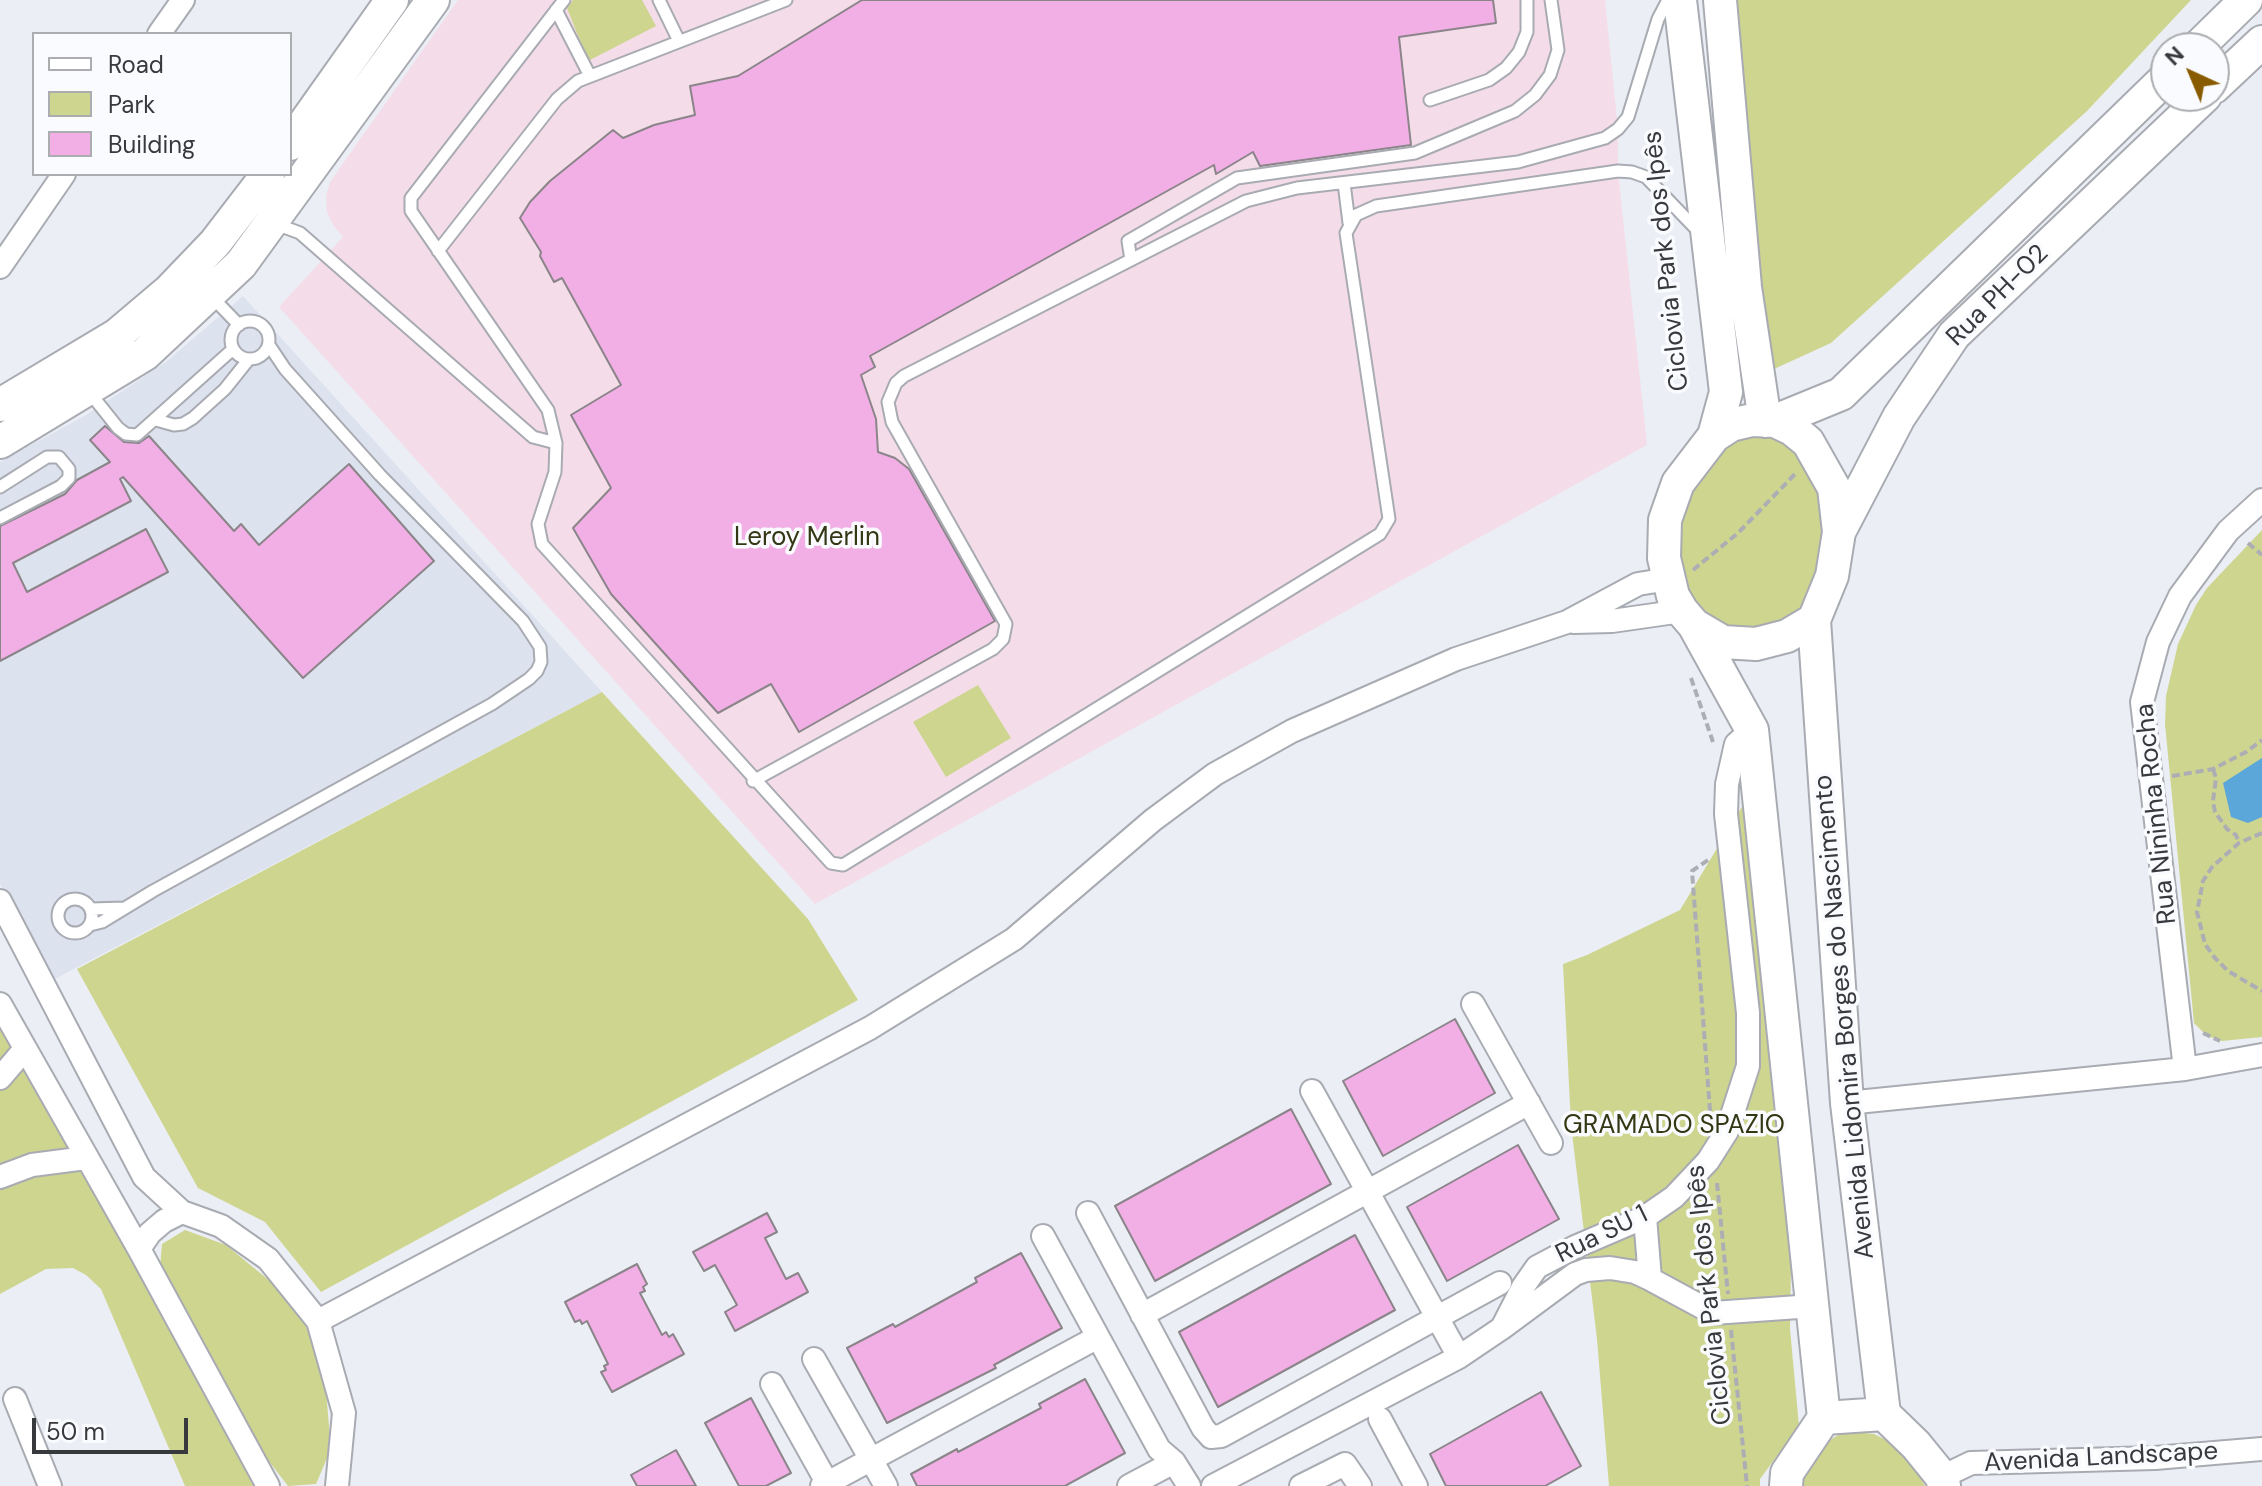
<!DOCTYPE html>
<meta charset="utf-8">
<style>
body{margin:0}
#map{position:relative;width:2262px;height:1486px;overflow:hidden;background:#ebeef5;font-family:"DM Sans",sans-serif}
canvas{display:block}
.legend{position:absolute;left:32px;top:32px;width:260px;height:144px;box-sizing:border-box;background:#fafbfe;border:2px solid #acadb0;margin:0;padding:10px 14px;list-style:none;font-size:24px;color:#38393c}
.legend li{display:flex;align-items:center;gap:16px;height:40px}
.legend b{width:40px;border:2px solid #acadb0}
.north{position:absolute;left:2150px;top:32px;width:80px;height:80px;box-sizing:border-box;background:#fafbfe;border:2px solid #acadb0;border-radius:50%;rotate:316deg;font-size:22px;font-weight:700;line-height:32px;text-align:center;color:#38393c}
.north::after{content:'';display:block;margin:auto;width:28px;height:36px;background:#895b00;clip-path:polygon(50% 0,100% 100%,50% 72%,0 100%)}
.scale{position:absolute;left:32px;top:1418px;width:156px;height:36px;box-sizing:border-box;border:4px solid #38393c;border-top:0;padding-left:10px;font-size:24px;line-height:28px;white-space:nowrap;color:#38393c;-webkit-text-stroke:6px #fafbfe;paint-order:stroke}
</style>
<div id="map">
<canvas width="2262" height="1486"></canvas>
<ul class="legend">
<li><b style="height:10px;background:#fff"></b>Road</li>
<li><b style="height:22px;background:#ced58f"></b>Park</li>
<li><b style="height:22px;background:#f2afe6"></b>Building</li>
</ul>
<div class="north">N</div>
<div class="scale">50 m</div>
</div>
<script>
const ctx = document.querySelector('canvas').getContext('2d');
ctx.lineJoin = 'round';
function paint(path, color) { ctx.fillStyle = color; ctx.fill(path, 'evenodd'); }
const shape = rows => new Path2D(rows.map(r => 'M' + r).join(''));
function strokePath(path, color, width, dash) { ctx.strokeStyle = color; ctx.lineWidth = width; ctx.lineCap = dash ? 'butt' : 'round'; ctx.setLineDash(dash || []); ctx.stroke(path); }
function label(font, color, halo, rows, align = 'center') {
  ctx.font = font + ' "DM Sans",sans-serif'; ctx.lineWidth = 7; ctx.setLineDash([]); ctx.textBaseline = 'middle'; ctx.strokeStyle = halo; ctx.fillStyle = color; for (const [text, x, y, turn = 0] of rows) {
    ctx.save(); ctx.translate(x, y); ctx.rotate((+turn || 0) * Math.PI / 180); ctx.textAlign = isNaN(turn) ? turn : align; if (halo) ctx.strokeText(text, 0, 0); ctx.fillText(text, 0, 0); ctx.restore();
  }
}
paint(shape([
 [458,0,1605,0,1618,129,1618,171,1647,445,815,904,279,307,343,237,333,225,327,212,326,196,330,182]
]), '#f4dde8');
paint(shape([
 [243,296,602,692,51,981,0,884,0,462,86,415,166,362]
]), '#dde2ef');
paint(shape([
 [573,0,642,0,656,26,588,61,567,8],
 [1715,0,2191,0,2087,111,1831,343,1774,369],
 [1770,433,1799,451,1822,492,1826,532,1820,573,1805,603,1782,624,1755,632,1727,629,1703,616,1685,590,1681,576,1677,522,1689,489,1710,459,1736,437],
 [2262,530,2262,1037,2222,1041,2207,1036,2194,1023,2165,724,2166,696,2178,644,2196,605,2207,588],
 [978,685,1011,738,946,777,913,722],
 [602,692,808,919,858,1000,321,1292,265,1222,198,1188,77,969],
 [1743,805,1791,1264,1790,1329,1799,1426,1760,1479,1760,1486,1609,1486,1597,1339,1571,1125,1563,964,1587,955,1680,910],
 [0,1004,267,1486,185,1486,101,1289,86,1275,73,1268,46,1269,0,1294],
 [185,1230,226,1245,276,1286,311,1330,325,1379,331,1449,316,1484,288,1486,264,1455,160,1268,162,1244],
 [1855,1432,1874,1434,1890,1442,1916,1469,1925,1486,1802,1486,1811,1459,1822,1445,1838,1435]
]), '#ced58f');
paint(shape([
 [2262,758,2262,817,2248,823,2231,817,2223,783]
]), '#5ba7d9');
const building = shape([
 [862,0,1493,0,1496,23,1399,37,1411,145,1260,166,1253,152,1216,174,1214,165,870,356,875,367,861,375,876,419,878,452,895,458,909,469,995,621,799,732,771,684,718,713,611,594,573,528,611,488,571,415,621,385,562,278,554,282,540,256,541,252,520,218,530,202,550,181,613,130,623,138,654,125,695,115,690,86,738,76,862,0],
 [105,426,124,442,139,443,149,436,234,531,241,524,259,545,349,464,434,561,303,678,123,477,120,479,131,501,13,563,27,592,146,529,168,572,0,661,0,526,65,494,77,480,110,462,90,440,105,426],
 [1455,1019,1495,1093,1383,1156,1343,1081,1455,1019],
 [1291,1109,1331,1184,1155,1281,1115,1206,1291,1109],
 [1518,1145,1559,1219,1447,1281,1407,1207,1518,1145],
 [767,1213,777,1232,765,1238,786,1279,798,1273,808,1292,735,1331,725,1312,737,1305,715,1265,704,1271,693,1252,767,1213],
 [1355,1235,1395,1310,1218,1407,1179,1332,1355,1235],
 [1021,1253,1062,1328,994,1365,996,1368,887,1423,847,1348,893,1324,895,1327,977,1282,975,1278,1021,1253],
 [637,1264,647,1284,643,1287,645,1291,640,1293,662,1335,666,1332,669,1337,673,1334,684,1354,612,1392,601,1372,606,1370,604,1366,608,1364,587,1321,582,1324,580,1320,575,1322,565,1302,637,1264],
 [1085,1379,1125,1453,1065,1486,917,1486,911,1474,957,1449,958,1452,1041,1408,1039,1404,1085,1379],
 [1541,1392,1581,1466,1545,1486,1446,1486,1430,1454,1541,1392],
 [751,1398,791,1473,766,1486,739,1486,705,1423,751,1398],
 [676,1450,696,1486,637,1486,631,1475,676,1450]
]);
paint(building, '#f2afe6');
strokePath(building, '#8b858a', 2);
const lane = shape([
 [564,0,411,198,411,211,548,410,556,443,555,472,538,524,542,544,831,863,843,865,1380,534,1389,519,1346,233,1356,215,1376,206,1618,171,1632,172,1646,177,1700,233],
 [659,0,679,41],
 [556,10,590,76],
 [1430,100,1489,80,1506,68,1519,52,1527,32,1527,0],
 [1344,183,1349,223],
 [276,224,300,233,533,437,556,443],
 [438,251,557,99,578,81,786,0],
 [1131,260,1128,241,1237,178,1415,153,1515,111,1535,95,1550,75,1558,50,1551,0],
 [212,297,239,325],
 '231 340a19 19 0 1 1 38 0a19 19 0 1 1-38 0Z',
 [90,393,118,428,126,434,137,435,233,349],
 [156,420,174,425,183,424,193,418,225,389,249,359],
 [0,487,47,457,59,457,69,469,69,478,61,486,0,518],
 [753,781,993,649,1003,639,1006,624,892,422,888,402,896,383,904,376,1246,201,1297,188,1518,162,1605,138,1618,129,1628,117,1658,19,1668,0],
 '58 916a17 17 0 1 1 34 0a17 17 0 1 1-34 0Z',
 [91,909,124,908],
 [90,925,102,922,153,891,492,704,529,679,537,671,541,662,540,647,523,621,380,475,285,369,269,345]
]);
const street = shape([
 [159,34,183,0],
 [0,267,64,174],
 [1573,622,1612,621,1682,611],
 [1752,730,1736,744,1727,784,1726,814,1748,1013,1748,1066,1727,1131,1708,1161,1674,1197,1645,1217,1575,1247,1537,1267,1523,1287,1502,1328,1575,1274,1586,1270,1610,1268,1635,1272,1650,1279,1713,1313,1813,1306],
 [0,901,144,1177,182,1212,221,1226,268,1259,318,1321,344,1413,337,1486],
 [0,1004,139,1249,268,1486],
 [1473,1004,1551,1143],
 [2185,1069,2142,702,2158,642,2180,596,2228,531,2262,500],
 [0,1078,25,1049],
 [1312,1091,1459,1357],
 [1847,1103,2185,1069,2262,1055],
 [0,1177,32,1165,86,1158],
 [1088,1213,1203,1428,1211,1437,1221,1436,1500,1283],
 [1645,1217,1650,1279],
 [1043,1236,1159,1449,1174,1462,1189,1486],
 [139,1249,150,1233,164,1221,182,1212],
 [1142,1315,1529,1103],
 [318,1321,870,1028,1014,939,1153,820,1215,774,1292,731,1456,659,1567,622,1638,584,1669,579],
 [814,1359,886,1486],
 [772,1384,829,1486],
 [15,1399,50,1486],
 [1380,1419,1416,1486],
 [1942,1477,1971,1463,2155,1458,2262,1449],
 [822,1486,1098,1337],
 [1129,1486,1174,1462],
 [1213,1486,1459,1357,1502,1328],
 [1301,1486,1345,1464,1360,1486]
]);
const secondary = shape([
 [1680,0,1726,392,1714,436],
 [1720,0,1745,287,1765,421],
 [2197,48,2246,0],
 [2214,87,2262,42],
 [290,144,392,0],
 [0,405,117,335,169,291,215,243,268,174],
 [1752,420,1775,421,1792,429,1808,442,1834,488,1839,532,1832,576,1814,620,1787,636,1756,644,1723,642,1694,625,1682,611,1673,596,1664,558,1665,520,1678,483,1714,436,1731,425,1752,420],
 [1775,421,1841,394,2166,78],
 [0,442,145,354,241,264,433,0],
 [1839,532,1899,417,1954,335,2205,96],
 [1814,620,1847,1103,1884,1414],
 [1694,625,1752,730,1824,1418],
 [1824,1418,1884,1414,1916,1445,1942,1477,1944,1486],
 [1786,1486,1787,1473,1824,1418]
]);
strokePath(lane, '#a9abb2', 15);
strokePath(street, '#a9abb2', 26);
strokePath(secondary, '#a9abb2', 36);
strokePath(shape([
 [2248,543,2262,555],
 [1693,570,1738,533,1797,472],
 [1691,678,1713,742],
 [2213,769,2216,778,2213,801,2215,812,2227,829,2236,835,2239,843],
 [2172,776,2213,769,2246,752,2262,740],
 [2262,833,2239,843,2212,867,2203,881,2197,912,2205,944,2215,958,2228,971,2262,991],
 [2203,1033,2220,1041],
 [1710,1111,1692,871,1711,858],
 [1717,1183,1728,1294],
 [1731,1330,1747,1486]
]), '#acaeb4', 4, [8, 4]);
strokePath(lane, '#fff', 11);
strokePath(street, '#fff', 22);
strokePath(secondary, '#fff', 32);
label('26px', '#38393c', '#fafbfe', [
 ["Ciclovia Park dos Ipês",1667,261,-96],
 ["Rua PH-02",1998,296,-45],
 ["Rua Nininha Rocha",2157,814,-96],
 ["Avenida Lidomira Borges do Nascimento",1845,1017,-95],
 ["Rua SU 1",1602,1235,-26],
 ["Ciclovia Park dos Ipês",1710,1295,-96],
 ["Avenida Landscape",2101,1458,-3]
]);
label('26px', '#343714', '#fafbfe', [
 ["Leroy Merlin",807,538],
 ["GRAMADO SPAZIO",1674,1126]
]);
</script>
